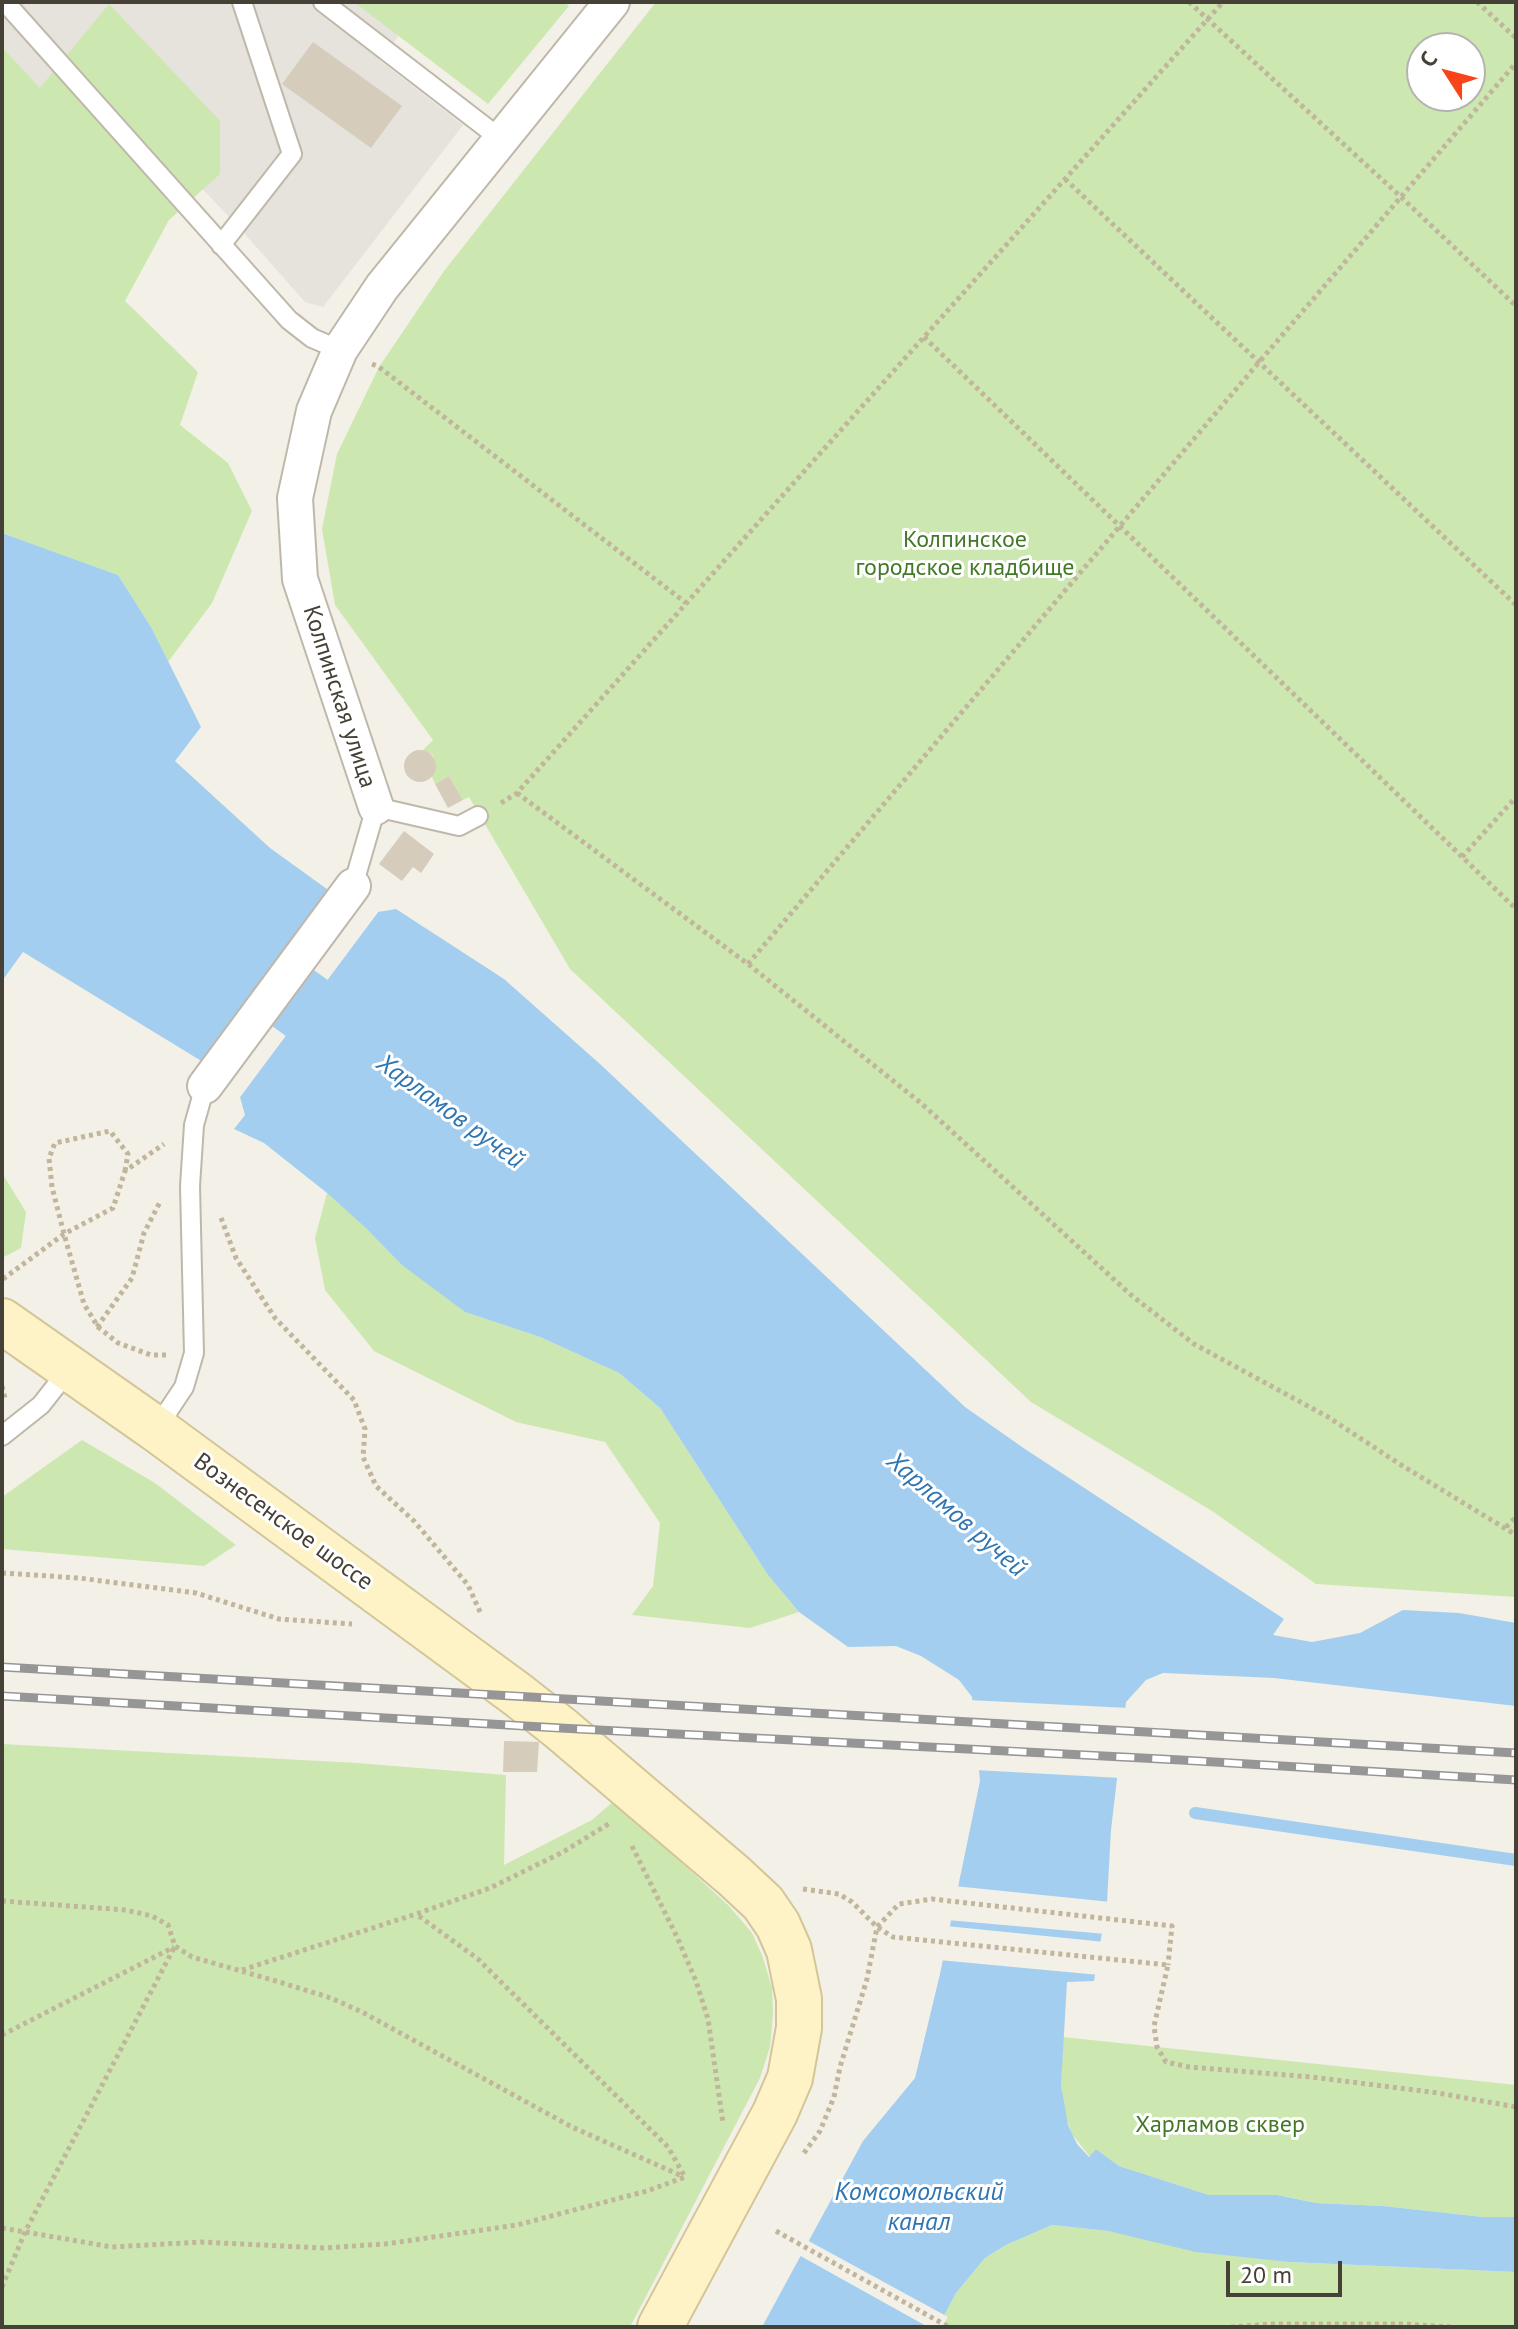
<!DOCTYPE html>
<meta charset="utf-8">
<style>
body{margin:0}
#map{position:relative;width:1518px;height:2329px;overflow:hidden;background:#f3f0e7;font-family:"PT Sans",sans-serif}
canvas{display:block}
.frame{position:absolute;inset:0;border:4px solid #464136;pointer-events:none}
.north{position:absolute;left:1406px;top:32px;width:80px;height:80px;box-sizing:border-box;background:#fff;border:2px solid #b5b3af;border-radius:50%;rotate:306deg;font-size:22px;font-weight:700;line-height:32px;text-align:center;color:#464136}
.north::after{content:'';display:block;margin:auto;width:28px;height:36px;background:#f94419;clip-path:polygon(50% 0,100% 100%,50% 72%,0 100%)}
.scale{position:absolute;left:1226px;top:2261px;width:116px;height:36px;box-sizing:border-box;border:4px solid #464136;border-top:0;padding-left:10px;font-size:24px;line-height:28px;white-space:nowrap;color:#464136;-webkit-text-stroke:6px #fff;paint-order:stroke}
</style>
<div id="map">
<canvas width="1518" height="2329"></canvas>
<div class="frame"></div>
<div class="north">С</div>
<div class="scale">20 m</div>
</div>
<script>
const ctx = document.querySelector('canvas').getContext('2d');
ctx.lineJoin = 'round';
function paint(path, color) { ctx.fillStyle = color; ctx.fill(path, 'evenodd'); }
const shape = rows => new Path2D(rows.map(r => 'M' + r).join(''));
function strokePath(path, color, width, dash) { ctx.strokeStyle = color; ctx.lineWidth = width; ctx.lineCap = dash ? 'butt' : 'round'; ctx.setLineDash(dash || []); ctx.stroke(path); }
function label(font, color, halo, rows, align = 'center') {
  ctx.font = font + ' "PT Sans",sans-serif'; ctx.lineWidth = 6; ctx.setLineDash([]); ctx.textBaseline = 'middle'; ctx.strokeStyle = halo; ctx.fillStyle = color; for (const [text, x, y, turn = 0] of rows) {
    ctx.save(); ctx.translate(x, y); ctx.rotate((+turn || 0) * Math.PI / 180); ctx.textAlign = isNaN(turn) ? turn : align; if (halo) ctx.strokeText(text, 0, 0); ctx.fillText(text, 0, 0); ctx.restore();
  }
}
paint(shape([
 [2,2,426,2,379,60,463,125,323,307,305,302,237,225,71,52,40,89,2,47]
]), '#e6e2dc');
paint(shape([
 [354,2,564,2,569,6,488,104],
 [656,2,1516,2,1516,1597,1316,1584,1212,1511,1031,1402,570,969,469,797,463,800,449,776,435,784,432,777,436,766,433,755,423,750,433,740,335,605,322,529,337,454,379,367,444,271],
 [1422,48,1470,48,1470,96,1422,96],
 [109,4,220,121,220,174,169,220,125,301,198,372,180,425,228,463,252,511,212,603,168,662,151,627,118,575,2,533,2,47,40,88],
 [2,1173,26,1212,21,1248,2,1258],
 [327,1193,465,1312,540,1337,619,1373,660,1408,768,1575,799,1612,750,1628,632,1615,653,1586,660,1523,605,1442,516,1422,374,1351,325,1290,315,1238],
 [82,1440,155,1483,236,1545,204,1566,2,1549,2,1497],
 [2,1744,357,1763,506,1775,504,1865,592,1820,614,1801,729,1906,752,1933,762,1955,772,1988,773,2014,770,2047,760,2078,630,2327,2,2325],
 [1063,2037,1516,2085,1516,2217,1483,2217,1383,2206,1316,2203,1277,2195,1209,2195,1119,2166,1096,2149,1090,2157,1072,2134,1064,2113,1061,2085],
 [1052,2225,1108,2231,1289,2262,1516,2272,1516,2327,938,2327,956,2293,985,2258,1006,2245]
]), '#cce8b0');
paint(shape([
 [2,533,118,575,151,627,201,727,175,761,270,848,331,892,203,1062,23,952,2,981],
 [396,909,504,979,600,1064,965,1407,1025,1449,1284,1619,1273,1635,1312,1642,1360,1633,1403,1610,1459,1613,1516,1623,1516,1706,1274,1678,1163,1673,1146,1680,1126,1702,1111,1830,1107,1902,1094,1981,1067,1982,1061,2085,1068,2125,1077,2144,1089,2157,1096,2149,1119,2166,1209,2195,1277,2195,1316,2203,1383,2206,1483,2217,1516,2217,1516,2272,1289,2262,1196,2252,1108,2231,1052,2225,1006,2245,985,2258,956,2293,938,2327,762,2327,863,2141,915,2078,940,1974,980,1781,972,1697,959,1680,921,1656,896,1646,848,1647,799,1612,768,1575,660,1408,619,1373,540,1337,465,1312,402,1265,366,1228,327,1193,264,1143,234,1129,245,1115,240,1097,378,912]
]), '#a4cef0');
paint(shape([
 [375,909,378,912,240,1097,237,1094],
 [968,1700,1129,1708,1121,1778,975,1770],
 [954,1886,1111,1902,1106,1934,947,1920],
 [946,1926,1105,1942,1099,1975,939,1960],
 [805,2239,948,2317,942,2327,928,2327,797,2254]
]), '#f3f0e7');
strokePath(shape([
 [1195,1813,1516,1860]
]), '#a4cef0', 12);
strokePath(shape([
 [213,940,384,1064]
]), '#a4cef0', 70);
paint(shape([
 [313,42,402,106,371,148,282,84],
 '404 766a16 16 0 1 1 32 0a16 16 0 1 1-32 0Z',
 [449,776,463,800,448,808,435,784],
 [404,831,434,854,421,873,413,867,402,881,379,864],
 [504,1741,539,1742,537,1772,503,1772]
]), '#d5ccbc');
const lane = shape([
 [5,2,289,320,312,338,340,350],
 [323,2,502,140],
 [221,245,292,154,242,2],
 [353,886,376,807,459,826,478,816],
 [156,1429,184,1387,194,1353,190,1186,194,1125,205,1086],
 [2,1436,41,1405,70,1368]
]);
const street = shape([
 [376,807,300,579,295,498,314,411,340,350,382,287,612,2],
 [205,1086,353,886]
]);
const secondary = shape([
 [2,1321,156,1429,518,1695,560,1728,734,1876,763,1903,778,1925,789,1950,799,1999,799,2028,790,2078,775,2113,660,2327]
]);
strokePath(lane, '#bfb8aa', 22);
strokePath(street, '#bfb8aa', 38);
strokePath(secondary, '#d3c597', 48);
strokePath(shape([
 [1189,2,1400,196,1516,306],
 [1477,2,1516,38],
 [1065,179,1516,605],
 [924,337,1516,909],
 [372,364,379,367,686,603],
 [517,793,748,964,922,1104,1131,1295,1194,1344,1328,1417,1398,1463,1516,1535],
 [501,803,517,793,1223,2],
 [1462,857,1516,797],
 [748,964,1260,361,1516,63],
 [125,1171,128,1154,110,1131,55,1143,49,1158,52,1187,64,1234,84,1304,98,1327,118,1343,151,1355,166,1355],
 [221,1218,236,1258,275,1318,354,1400,365,1429,363,1457,376,1486,414,1521,468,1585,481,1614],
 [3,1279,64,1234,113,1208,125,1171,164,1144],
 [97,1327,132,1278,144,1233,160,1202],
 [2,1386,5,1398],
 [1506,1527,1516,1517],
 [2,1573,79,1578,196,1593,279,1619,352,1624],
 [632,1846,677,1937,696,1981,708,2019,723,2123],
 [803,1889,839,1894,852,1902,877,1927,893,1937,1168,1965,1154,2026,1157,2047,1166,2062,1189,2067,1311,2077,1438,2093,1516,2107],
 [2,1901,126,1910,152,1916,168,1925,175,1946,192,1957,276,1981,331,1998,362,2012,572,2127,682,2176],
 [242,1970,416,1914,490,1888,563,1852,610,1823],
 [2,2035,174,1947],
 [804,2153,820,2131,834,2097,840,2067,867,1979,877,1927,899,1904,932,1899,1172,1926,1168,1965],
 [2,2228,112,2247,201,2242,323,2248,385,2244,517,2225,647,2191,685,2177,668,2147,500,1981,478,1959,416,1914],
 [776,2231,949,2327],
 [2,2287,25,2232,175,1946],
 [1231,2327,1271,2324,1401,2324,1452,2327]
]), '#c1b59b', 5, [4, 4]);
strokePath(lane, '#fff', 18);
strokePath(street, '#fff', 34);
strokePath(secondary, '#fef3c6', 44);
const rail = shape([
 [2,1667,1516,1753],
 [2,1696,560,1728,1181,1760,1516,1780]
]);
strokePath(rail, '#969696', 9);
strokePath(rail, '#fff', 6, [18]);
label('24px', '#447829', '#fff', [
 ["Колпинское",965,540],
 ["городское кладбище",965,568],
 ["Харламов сквер",1220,2125]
]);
label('24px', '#464136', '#fff', [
 ["Колпинская улица",339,697,72],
 ["Вознесенское шоссе",283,1522,36]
]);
label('italic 26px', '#2f75b2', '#fff', [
 ["Харламов ручей",450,1112,36],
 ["Харламов ручей",956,1515,41],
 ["Комсомольский",919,2193],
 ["канал",919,2223]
]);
</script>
